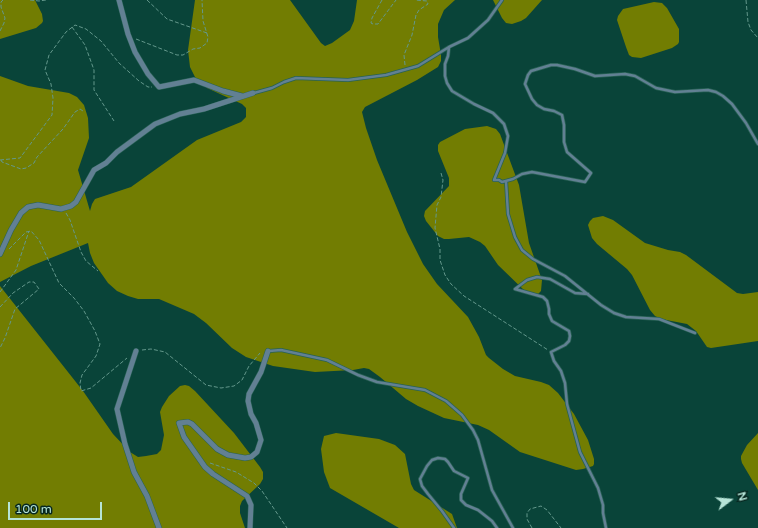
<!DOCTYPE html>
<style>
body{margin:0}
#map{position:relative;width:758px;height:528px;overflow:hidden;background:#094439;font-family:"Varela Round",sans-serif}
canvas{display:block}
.north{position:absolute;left:710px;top:480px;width:40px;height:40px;-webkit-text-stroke:3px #062720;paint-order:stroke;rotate:74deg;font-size:11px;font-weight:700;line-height:16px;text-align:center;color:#b6e4d7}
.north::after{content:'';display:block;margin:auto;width:14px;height:18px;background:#b6e4d7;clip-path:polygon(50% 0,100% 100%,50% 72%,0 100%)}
.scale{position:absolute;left:8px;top:502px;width:94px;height:18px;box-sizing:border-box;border:2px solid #b6e4d7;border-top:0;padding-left:5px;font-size:12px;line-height:14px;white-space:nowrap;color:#b6e4d7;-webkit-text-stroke:3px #062720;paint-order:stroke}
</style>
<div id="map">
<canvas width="758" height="528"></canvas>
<div class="north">N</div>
<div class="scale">100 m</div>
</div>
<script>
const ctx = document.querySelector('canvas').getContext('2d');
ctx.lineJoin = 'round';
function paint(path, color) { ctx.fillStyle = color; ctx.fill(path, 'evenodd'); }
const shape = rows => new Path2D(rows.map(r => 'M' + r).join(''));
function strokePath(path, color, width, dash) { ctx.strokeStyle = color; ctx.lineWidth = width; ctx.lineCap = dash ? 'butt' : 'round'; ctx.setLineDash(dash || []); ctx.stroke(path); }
paint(shape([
 [0,0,35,0,42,14,43,21,42,23,36,28,0,39],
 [195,0,290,0,321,43,325,46,332,43,350,30,354,21,357,0,455,0,444,10,438,24,438,37,441,55,441,61,438,67,417,80,365,107,362,112,366,128,377,160,407,232,423,264,437,284,468,317,479,337,486,355,489,358,503,369,515,376,541,382,549,385,558,393,574,414,588,440,594,459,594,464,593,466,583,469,576,470,520,452,489,430,478,425,444,418,418,406,406,399,380,377,369,369,364,368,353,370,315,372,273,366,246,357,232,348,206,323,194,314,159,299,138,299,128,296,117,291,108,283,94,263,90,253,88,243,31,266,0,282,0,76,28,86,69,93,77,97,84,105,88,118,89,138,78,170,90,211,92,204,95,199,131,187,197,140,241,122,246,117,246,108,242,104,207,88,197,81,190,67,188,50],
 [493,0,542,0,526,18,521,21,512,24,506,23,502,18],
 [654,2,662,3,667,8,679,29,679,42,678,44,672,48,641,58,632,57,629,55,626,47,617,20,618,16,623,9],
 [487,126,496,129,500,134,519,185,529,243,542,280,541,291,538,294,534,295,528,294,498,265,485,246,480,242,469,237,449,239,444,239,438,236,426,221,424,216,425,211,449,186,449,178,438,151,438,145,440,142,465,129],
 [603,216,613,220,645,243,668,250,680,252,686,255,737,293,743,294,758,292,758,341,711,348,707,347,696,331,687,324,661,319,655,316,650,310,632,275,627,269,597,244,592,238,588,225,590,221,593,218],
 [0,286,83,391,113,434,130,452,138,457,146,456,157,454,161,450,164,435,160,412,162,407,169,396,180,386,185,385,189,386,195,391,234,433,260,467,263,472,263,479,260,484,242,501,240,506,240,513,245,528,0,528],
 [336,433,379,439,395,445,405,454,411,484,414,490,452,514,457,528,399,528,330,488,324,472,321,449,324,436],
 [758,433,758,490,742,463,741,459,741,456,747,445]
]), '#727d02');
const service = shape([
 [449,47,448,56,445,64,445,76,447,83,452,91,474,104,493,113,504,124,508,136,505,153,494,180,499,180,502,182,513,179,522,174,532,172,585,182,591,173,567,152,564,142,564,125,562,115,554,111,544,109,537,105,532,99,525,84,528,75,531,71,551,65,557,65,575,69,595,76,625,74,635,76,656,88,675,92,708,90,716,92,723,96,732,104,746,123,758,144],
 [254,93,272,88,284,82,296,78,348,80,386,75,418,66,449,47,468,38,488,20,502,0],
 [506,181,508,214,515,237,522,250,533,259,565,276,601,305,614,313,626,317,659,319,695,333],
 [588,294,575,293,550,279,537,277,527,280,515,289,543,297,547,301,549,309,549,314,552,321,569,331,570,336,569,341,565,345,551,352,554,361,561,371,565,383,567,404,580,452,598,488,603,505,603,513,606,528],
 [269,351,281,350,327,360,358,375,377,382,425,390,446,401,462,415,473,430,478,440,492,490,513,528],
 [454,528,442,511,428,494,422,486,420,479,427,466,432,460,438,458,445,459,448,462,454,471,468,478,461,494,461,500,466,505,478,510,492,521,497,528]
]);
const minor = shape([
 [119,0,128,34,135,52,148,74,159,87,194,80,223,91,242,96],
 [0,254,11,230,21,213,28,207,38,205,61,209,71,206,76,202,94,170,106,163,117,152,155,124,180,114,204,109,253,93],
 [136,351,117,409,125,444,134,472,147,496,159,528],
 [250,528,251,505,247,496,213,474,205,467,184,437,179,423,188,422,192,424,217,449,228,455,245,458,251,457,257,452,261,440,256,423,251,414,248,401,249,394,261,372,268,351]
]);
strokePath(service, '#286155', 4);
strokePath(minor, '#286155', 6);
strokePath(shape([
 [30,0,39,1,46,0],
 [147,0,167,19,207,33],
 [382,0,372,18,371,23,373,24,378,24,396,0],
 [746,0,748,22,751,30,758,38],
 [72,27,85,45,94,70,94,90,114,121],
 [0,31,4,23,5,18,1,7,1,2,3,0],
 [136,39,177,55,183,55,193,49,200,48,207,43,208,37,203,21,202,0],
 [405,65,404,55,412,35,416,15,419,10,428,4,427,1,415,0],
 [0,160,20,158,52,115,53,98,51,84,45,70,49,55,66,32,75,25,86,29,101,41,119,63,139,81,148,87,152,87],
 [1,160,2,162,21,169,26,168,34,163,37,157,63,129,75,112,80,109,83,111],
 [441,173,443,180,441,197,437,205,435,228,440,249,440,260,445,275,451,284,464,296,548,350],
 [66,213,70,220,81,252,86,261,98,271],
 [9,249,26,232,31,231,39,240,59,283,74,298,84,311,95,331,100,344,96,356,82,375,80,383,81,391,91,388,127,358],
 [0,292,16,270,29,231],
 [0,307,13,293,29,282,34,282,39,289,15,309,5,338,0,348],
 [142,350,151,349,165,352,206,385,221,388,234,386,242,380,249,366,260,353],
 [210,463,236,472,254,483,262,491,287,528],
 [532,528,527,519,527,513,530,509,541,506,547,510,561,528]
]), '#64988c', 1, [4, 2]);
strokePath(service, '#628093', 2.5);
strokePath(minor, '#628093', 5);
</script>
